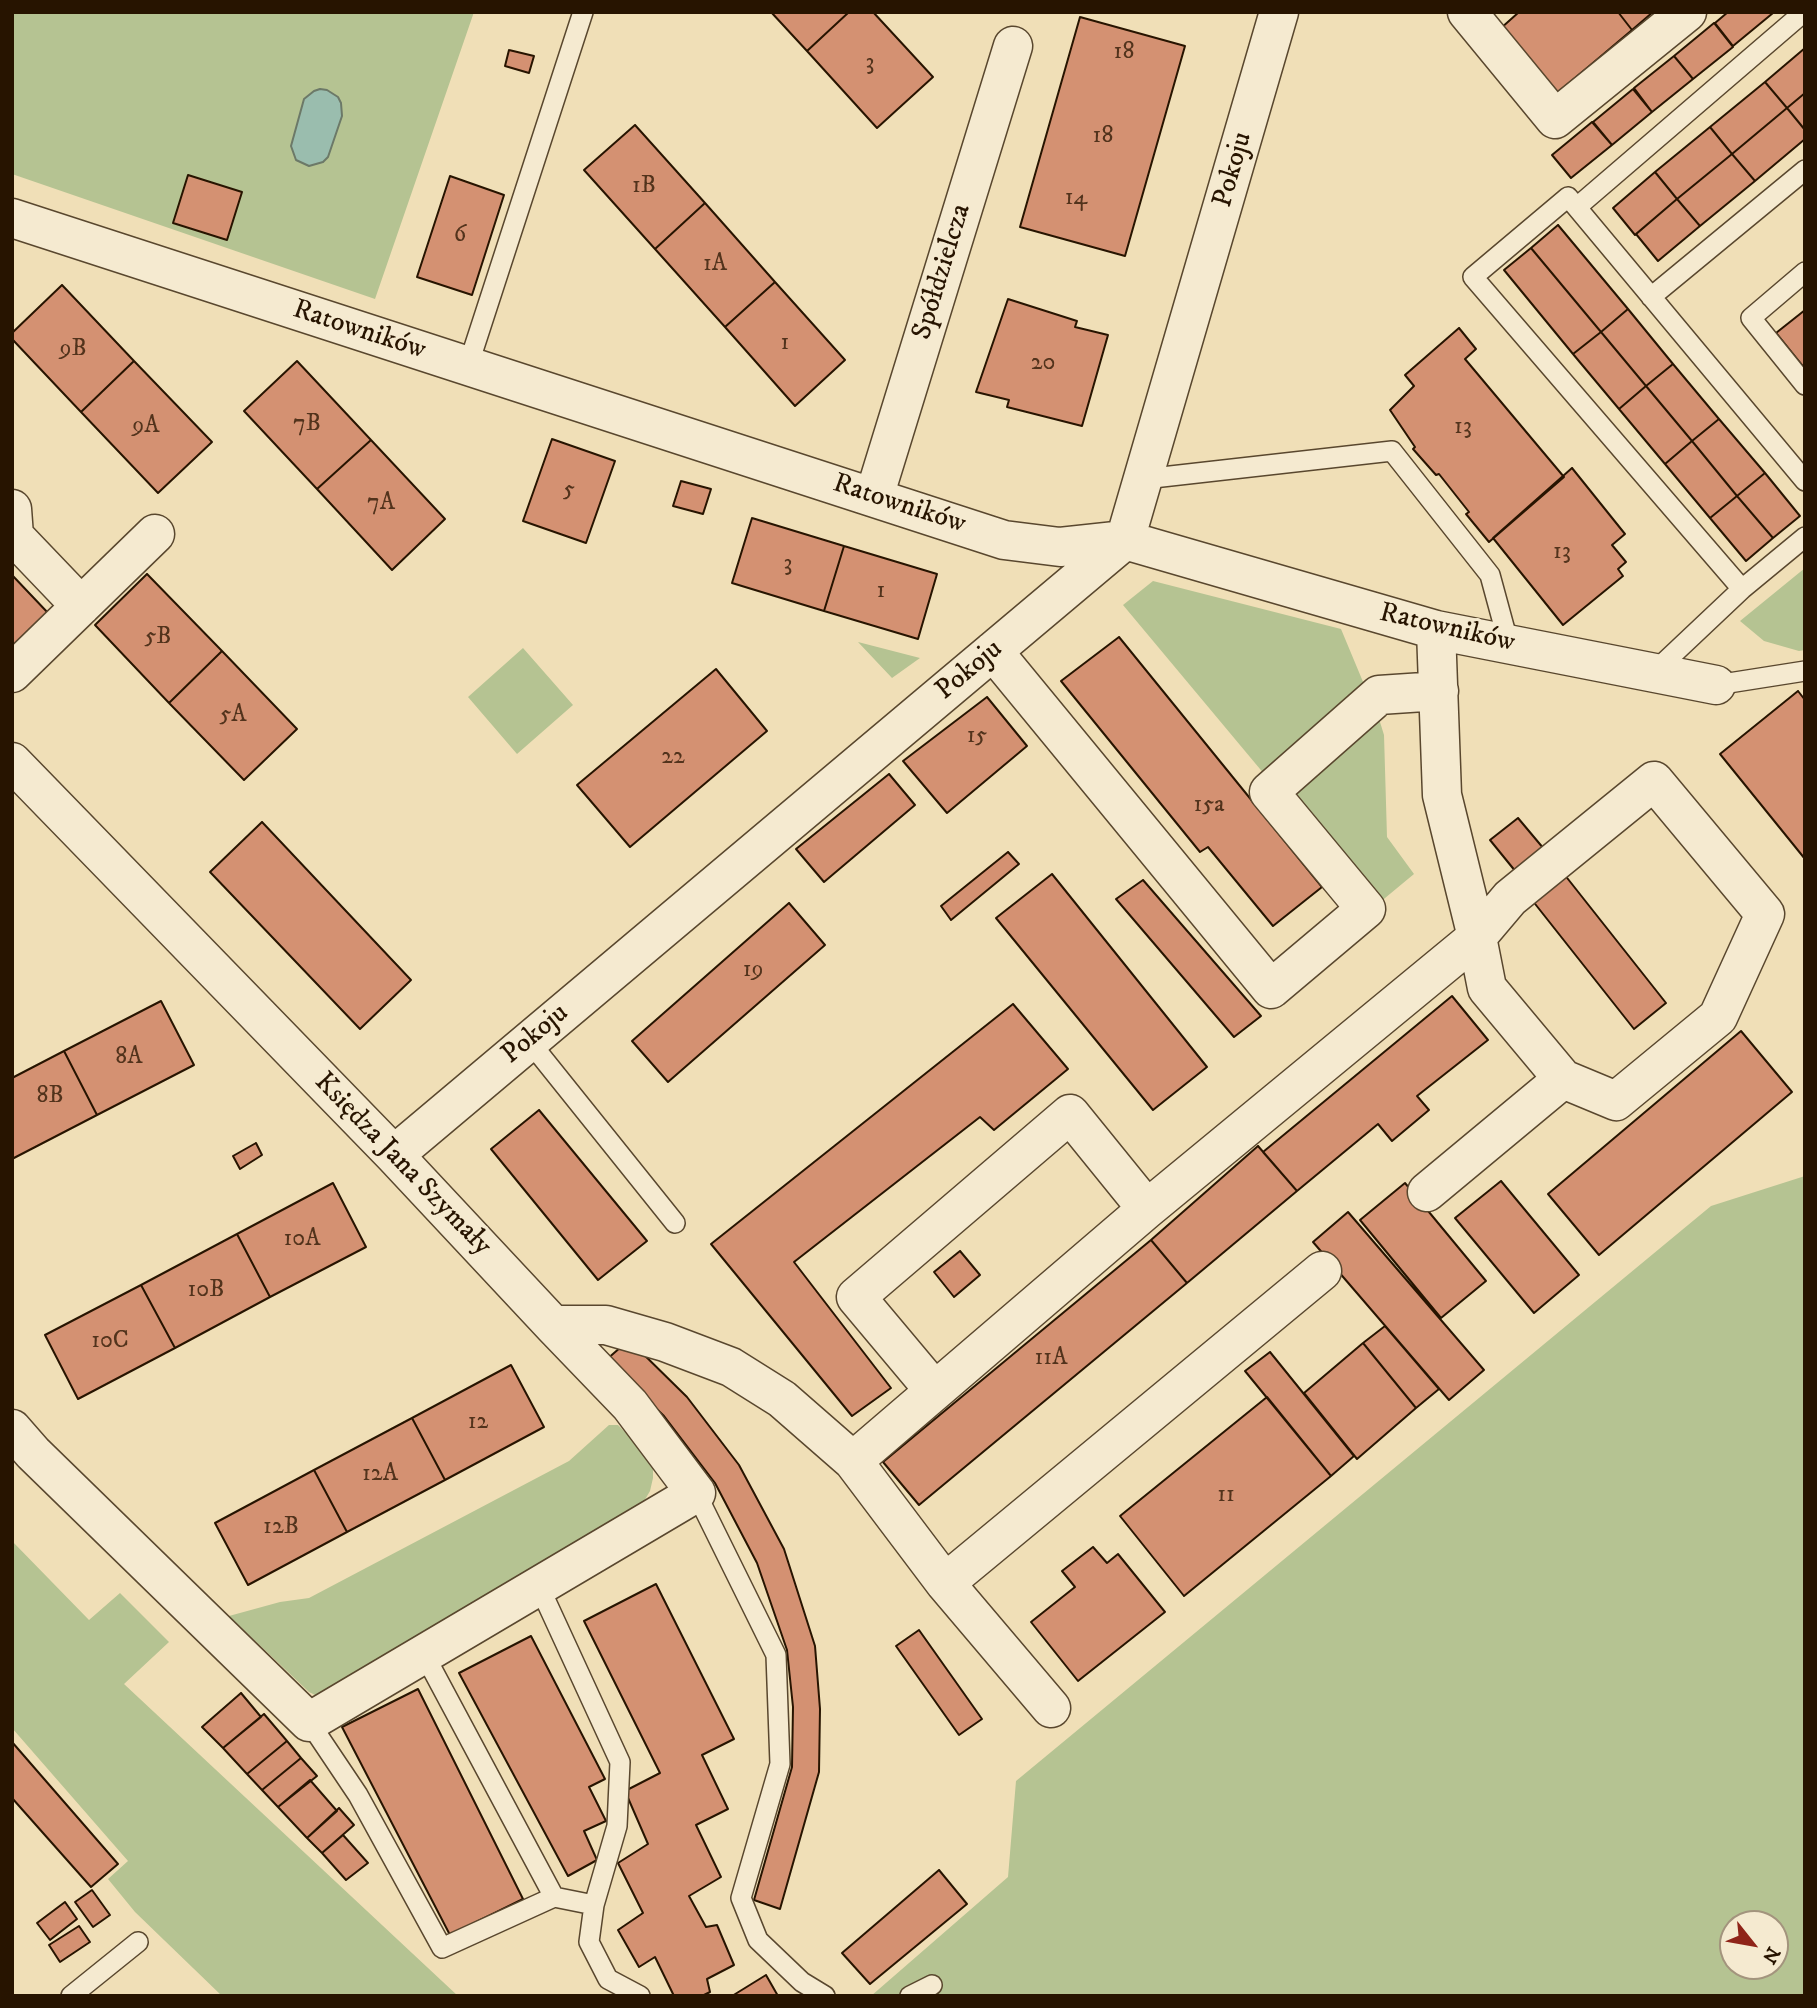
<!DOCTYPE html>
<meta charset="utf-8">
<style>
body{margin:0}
#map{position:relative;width:1817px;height:2008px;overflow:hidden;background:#f0dfb7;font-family:"IM FELL DW Pica",serif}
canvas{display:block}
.frame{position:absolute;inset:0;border:14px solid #271400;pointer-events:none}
.north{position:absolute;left:1719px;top:1910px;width:70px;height:70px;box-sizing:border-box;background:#f5ead0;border:2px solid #a3947d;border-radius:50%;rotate:121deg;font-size:19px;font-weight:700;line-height:28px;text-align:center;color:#271400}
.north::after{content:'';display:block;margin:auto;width:24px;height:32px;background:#8f2418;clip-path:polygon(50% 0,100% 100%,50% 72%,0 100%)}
</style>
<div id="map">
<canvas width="1817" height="2008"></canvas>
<div class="frame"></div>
<div class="north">N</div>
</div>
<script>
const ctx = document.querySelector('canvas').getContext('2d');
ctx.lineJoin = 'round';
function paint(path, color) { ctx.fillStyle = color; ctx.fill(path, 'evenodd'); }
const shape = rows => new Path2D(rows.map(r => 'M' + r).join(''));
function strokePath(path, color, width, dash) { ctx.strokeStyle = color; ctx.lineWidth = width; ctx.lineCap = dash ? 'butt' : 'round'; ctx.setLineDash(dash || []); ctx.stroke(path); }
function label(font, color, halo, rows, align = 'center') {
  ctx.font = font + ' "IM FELL DW Pica",serif'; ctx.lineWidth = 6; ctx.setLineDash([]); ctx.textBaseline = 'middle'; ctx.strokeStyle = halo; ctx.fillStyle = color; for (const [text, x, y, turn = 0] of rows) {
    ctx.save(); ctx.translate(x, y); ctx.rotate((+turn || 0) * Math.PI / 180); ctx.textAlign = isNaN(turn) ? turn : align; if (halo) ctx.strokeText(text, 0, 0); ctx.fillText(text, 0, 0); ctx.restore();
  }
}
paint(shape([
 [12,12,474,12,375,299,12,174],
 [1805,568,1805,650,1799,651,1764,641,1740,621],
 [1153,581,1341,629,1366,689,1265,775,1123,605],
 [858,642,920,658,892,678],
 [523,648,573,705,517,754,468,697],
 [1376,709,1384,735,1387,837,1414,874,1373,908,1279,793],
 [1805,1176,1805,1996,871,1996,1008,1877,1016,1781,1711,1206],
 [1733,1924,1775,1924,1775,1966,1733,1966],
 [609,1425,618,1425,648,1455,653,1466,653,1478,650,1491,643,1503,319,1697,309,1692,229,1616,280,1602,309,1598,569,1461],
 [12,1541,89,1620,120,1593,169,1642,124,1684,458,1996,222,1996,135,1912,108,1879,128,1861,12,1728]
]), '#b5c392');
const water = shape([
 [320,89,327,90,338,97,341,103,342,116,328,157,323,162,309,166,296,160,291,146,304,99,314,91,320,89]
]);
paint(water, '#9abdae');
strokePath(water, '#6c7968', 2);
const building = shape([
 [771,12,849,12,807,51,771,12],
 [849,12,873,12,933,77,877,128,807,51,849,12],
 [1519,12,1618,12,1632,30,1555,95,1500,29,1519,12],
 [1618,12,1653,12,1632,30,1618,12],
 [1728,12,1773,12,1773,13,1733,46,1715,23,1728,12],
 [1080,17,1185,46,1125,256,1020,227,1080,17],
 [1714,23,1733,47,1693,79,1674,56,1714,23],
 [1805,48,1805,93,1787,108,1765,82,1805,48],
 [509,50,534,56,529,73,505,66,509,50],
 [1674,56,1693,79,1652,112,1634,88,1674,56],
 [1765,82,1787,108,1732,154,1710,127,1765,82],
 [1633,89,1652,112,1612,145,1593,122,1633,89],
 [1805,93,1805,130,1787,108,1805,93],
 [1787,108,1805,130,1805,139,1755,181,1732,154,1787,108],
 [1592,122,1612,145,1571,178,1552,155,1592,122],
 [635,125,705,203,655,249,584,170,635,125],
 [1710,127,1732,154,1677,199,1655,172,1710,127],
 [1732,154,1755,181,1700,226,1677,199,1732,154],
 [1655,172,1677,199,1635,235,1613,208,1655,172],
 [188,175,242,192,227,240,173,223,188,175],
 [450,176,504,195,472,295,417,277,450,176],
 [1677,199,1700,226,1658,261,1636,234,1677,199],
 [705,203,775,282,725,327,655,249,705,203],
 [1558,225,1628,309,1601,332,1531,248,1558,225],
 [1531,248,1601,332,1573,354,1504,270,1531,248],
 [775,282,845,360,795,406,725,327,775,282],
 [62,285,134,361,81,412,12,339,12,333,62,285],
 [1008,299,1077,321,1075,327,1108,335,1082,426,1007,407,1009,400,976,392,1008,299],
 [1628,309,1673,364,1646,386,1601,332,1628,309],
 [1805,310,1805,369,1776,333,1805,310],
 [1459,328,1476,349,1465,359,1564,477,1489,542,1466,514,1469,512,1439,474,1436,475,1413,449,1415,447,1390,410,1414,386,1405,375,1459,328],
 [1601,332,1646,386,1619,409,1573,354,1601,332],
 [134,361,212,442,158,493,81,412,134,361],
 [297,361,371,440,317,489,244,411,297,361],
 [1673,364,1719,419,1692,441,1646,386,1673,364],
 [1646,386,1692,441,1665,464,1619,409,1646,386],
 [1719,419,1765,473,1737,496,1692,441,1719,419],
 [552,439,615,461,586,543,523,521,552,439],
 [371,440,445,519,392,570,317,489,371,440],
 [1692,441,1737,496,1710,518,1665,464,1692,441],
 [1572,468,1625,534,1612,545,1626,562,1618,569,1623,576,1563,625,1493,538,1572,468],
 [1765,473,1800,516,1773,538,1737,496,1765,473],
 [681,481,711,489,703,514,673,506,681,481],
 [1737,496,1773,538,1746,561,1710,518,1737,496],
 [752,518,844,546,824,611,732,583,752,518],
 [844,546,937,574,918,639,824,611,844,546],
 [147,574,222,651,169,703,95,625,147,574],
 [12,575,49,614,12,649,12,575],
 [1119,637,1322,887,1273,926,1208,847,1200,852,1061,681,1119,637],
 [222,651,297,729,244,780,169,703,222,651],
 [716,669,767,731,630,847,577,785,716,669],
 [1798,691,1805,700,1805,859,1720,754,1798,691],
 [987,697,1027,746,947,813,903,761,987,697],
 [889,774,915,805,824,882,796,849,889,774],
 [1518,818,1544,849,1516,872,1490,840,1518,818],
 [262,822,411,980,360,1029,210,872,262,822],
 [1008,852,1019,864,951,920,941,906,1008,852],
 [1052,874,1207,1067,1153,1110,996,918,1052,874],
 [1564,874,1666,1003,1634,1029,1532,900,1564,874],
 [1143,880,1261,1016,1234,1037,1116,899,1143,880],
 [789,903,825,945,668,1082,632,1041,789,903],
 [1452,996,1488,1040,1417,1096,1429,1110,1392,1141,1378,1124,1297,1191,1263,1152,1452,996],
 [161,1001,194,1065,97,1115,64,1051,161,1001],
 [1013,1004,1068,1069,994,1130,980,1117,794,1262,891,1388,852,1416,711,1244,1013,1004],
 [1741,1031,1792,1092,1599,1255,1548,1194,1741,1031],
 [64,1051,97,1115,12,1159,12,1078,64,1051],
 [539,1110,647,1241,598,1280,491,1149,539,1110],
 [256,1143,262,1155,240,1169,233,1156,256,1143],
 [1258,1146,1297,1191,1187,1283,1151,1240,1258,1146],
 [1501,1181,1579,1275,1534,1313,1455,1218,1501,1181],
 [333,1183,366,1247,270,1297,237,1234,333,1183],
 [1405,1183,1486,1281,1441,1318,1360,1220,1405,1183],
 [1348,1212,1484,1370,1449,1400,1313,1242,1348,1212],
 [237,1234,270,1297,175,1348,141,1285,237,1234],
 [1151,1240,1187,1283,919,1505,883,1462,1151,1240],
 [960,1251,980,1275,954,1297,934,1272,960,1251],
 [141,1285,175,1348,78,1399,45,1335,141,1285],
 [1385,1326,1439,1389,1416,1408,1363,1343,1385,1326],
 [629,1340,687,1397,739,1465,784,1549,815,1646,820,1709,819,1772,780,1909,754,1900,792,1767,793,1707,787,1650,757,1563,715,1483,664,1416,606,1360,629,1340],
 [1363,1343,1416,1408,1357,1459,1304,1393,1363,1343],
 [1270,1352,1354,1456,1331,1476,1245,1371,1270,1352],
 [511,1365,544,1427,445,1480,412,1418,511,1365],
 [1267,1397,1331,1476,1184,1596,1120,1516,1267,1397],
 [412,1418,445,1480,347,1532,314,1470,412,1418],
 [314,1470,347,1532,248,1585,215,1523,314,1470],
 [1093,1547,1107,1563,1118,1554,1165,1612,1078,1681,1031,1622,1075,1587,1062,1571,1093,1547],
 [656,1584,734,1739,702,1755,728,1809,696,1825,721,1877,689,1896,706,1927,717,1925,734,1965,707,1979,710,1992,702,1996,674,1996,655,1957,639,1967,618,1930,643,1913,618,1863,648,1844,625,1791,660,1773,584,1621,656,1584],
 [919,1630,982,1719,959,1735,896,1646,919,1630],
 [531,1636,605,1779,589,1787,606,1821,584,1831,597,1860,568,1876,459,1673,531,1636],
 [418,1689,523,1899,450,1935,342,1727,418,1689],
 [241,1693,261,1717,223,1748,202,1727,241,1693],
 [264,1714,287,1741,247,1774,223,1748,264,1714],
 [287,1741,301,1758,262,1790,247,1774,287,1741],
 [12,1742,118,1864,91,1887,12,1798,12,1742],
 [301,1758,317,1776,278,1807,262,1790,301,1758],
 [310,1780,337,1811,307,1838,278,1807,310,1780],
 [339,1808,354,1825,322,1853,307,1838,339,1808],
 [343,1835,368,1863,346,1880,322,1853,343,1835],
 [939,1870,967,1904,870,1984,842,1953,939,1870],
 [92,1890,110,1915,93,1927,75,1902,92,1890],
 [65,1902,77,1919,50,1940,37,1923,65,1902],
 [79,1926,90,1942,60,1962,49,1945,79,1926],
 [766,1975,778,1996,732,1996,766,1975]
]);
paint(building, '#d49172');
strokePath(building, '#271400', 2);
const service = shape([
 [1577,207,1804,12],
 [1805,272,1751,318,1805,385],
 [1651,297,1805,170],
 [468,366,583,12],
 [1144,479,1392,451,1490,575,1509,645],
 [1742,589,1473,277,1568,197,1805,481],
 [1653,673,1742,589,1805,537],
 [1716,685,1805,671],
 [529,1041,675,1223],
 [696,1493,776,1655,780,1764,741,1898,758,1940,802,1982,825,1996],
 [539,1586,620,1762,617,1826,594,1905,589,1942,608,1979,640,1996],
 [309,1722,358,1795,442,1948,554,1897,424,1654],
 [554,1897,594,1905],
 [71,1996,138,1942],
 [910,1996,932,1985]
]);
const minor = shape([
 [1467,12,1555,119,1687,12],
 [12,218,1004,540,1060,547,1125,540,1436,630,1716,685],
 [874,497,1013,46],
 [12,509,14,536,81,606],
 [993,651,1271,989,1366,909,1269,792,1379,695,1439,691],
 [12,673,155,534],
 [12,762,394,1155,553,1325,606,1325,665,1342,731,1367,782,1399,853,1461,945,1583,1051,1708],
 [1654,781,1765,914,1718,1017,1616,1101,1563,1079,1487,988,1477,937,1510,898,1654,781],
 [394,1155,1125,540,1279,12],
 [1427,1192,1563,1079],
 [1147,1209,1477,937,1442,795,1436,630],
 [12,1429,33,1453,309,1722,696,1493,630,1405,553,1325],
 [853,1461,1147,1209,1070,1114,856,1297,934,1390],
 [945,1583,1322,1271]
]);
strokePath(service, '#59472e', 22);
strokePath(minor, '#59472e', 41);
strokePath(service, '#f5ead0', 19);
strokePath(minor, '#f5ead0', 38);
label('24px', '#52331c', null, [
 ["18",1124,53],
 ["3",870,64],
 ["18",1103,137],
 ["1B",644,187],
 ["14",1076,199],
 ["6",460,236],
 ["1A",715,265],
 ["1",785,344],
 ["9B",73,350],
 ["20",1043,364],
 ["7B",307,425],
 ["9A",146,427],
 ["13",1463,428],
 ["5",569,491],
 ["7A",381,504],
 ["13",1562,553],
 ["3",788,565],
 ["1",881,592],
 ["5B",158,638],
 ["5A",233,716],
 ["15",977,737],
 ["22",673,758],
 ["15a",1209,806],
 ["19",753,971],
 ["8A",129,1058],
 ["8B",50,1097],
 ["10A",302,1240],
 ["10B",206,1291],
 ["10C",110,1342],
 ["11A",1051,1359],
 ["12",478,1423],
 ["12A",380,1475],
 ["11",1226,1496],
 ["12B",281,1528]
]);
label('28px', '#271400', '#f5ead0', [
 ["Pokoju",1234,170,-74],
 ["Spółdzielcza",943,272,-73],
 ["Ratowników",359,331,18],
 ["Ratowników",899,505,18],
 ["Ratowników",1447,629,13],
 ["Pokoju",970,671,-40],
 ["Pokoju",536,1035,-40],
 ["Księdza Jana Szymały",402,1165,46]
]);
</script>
